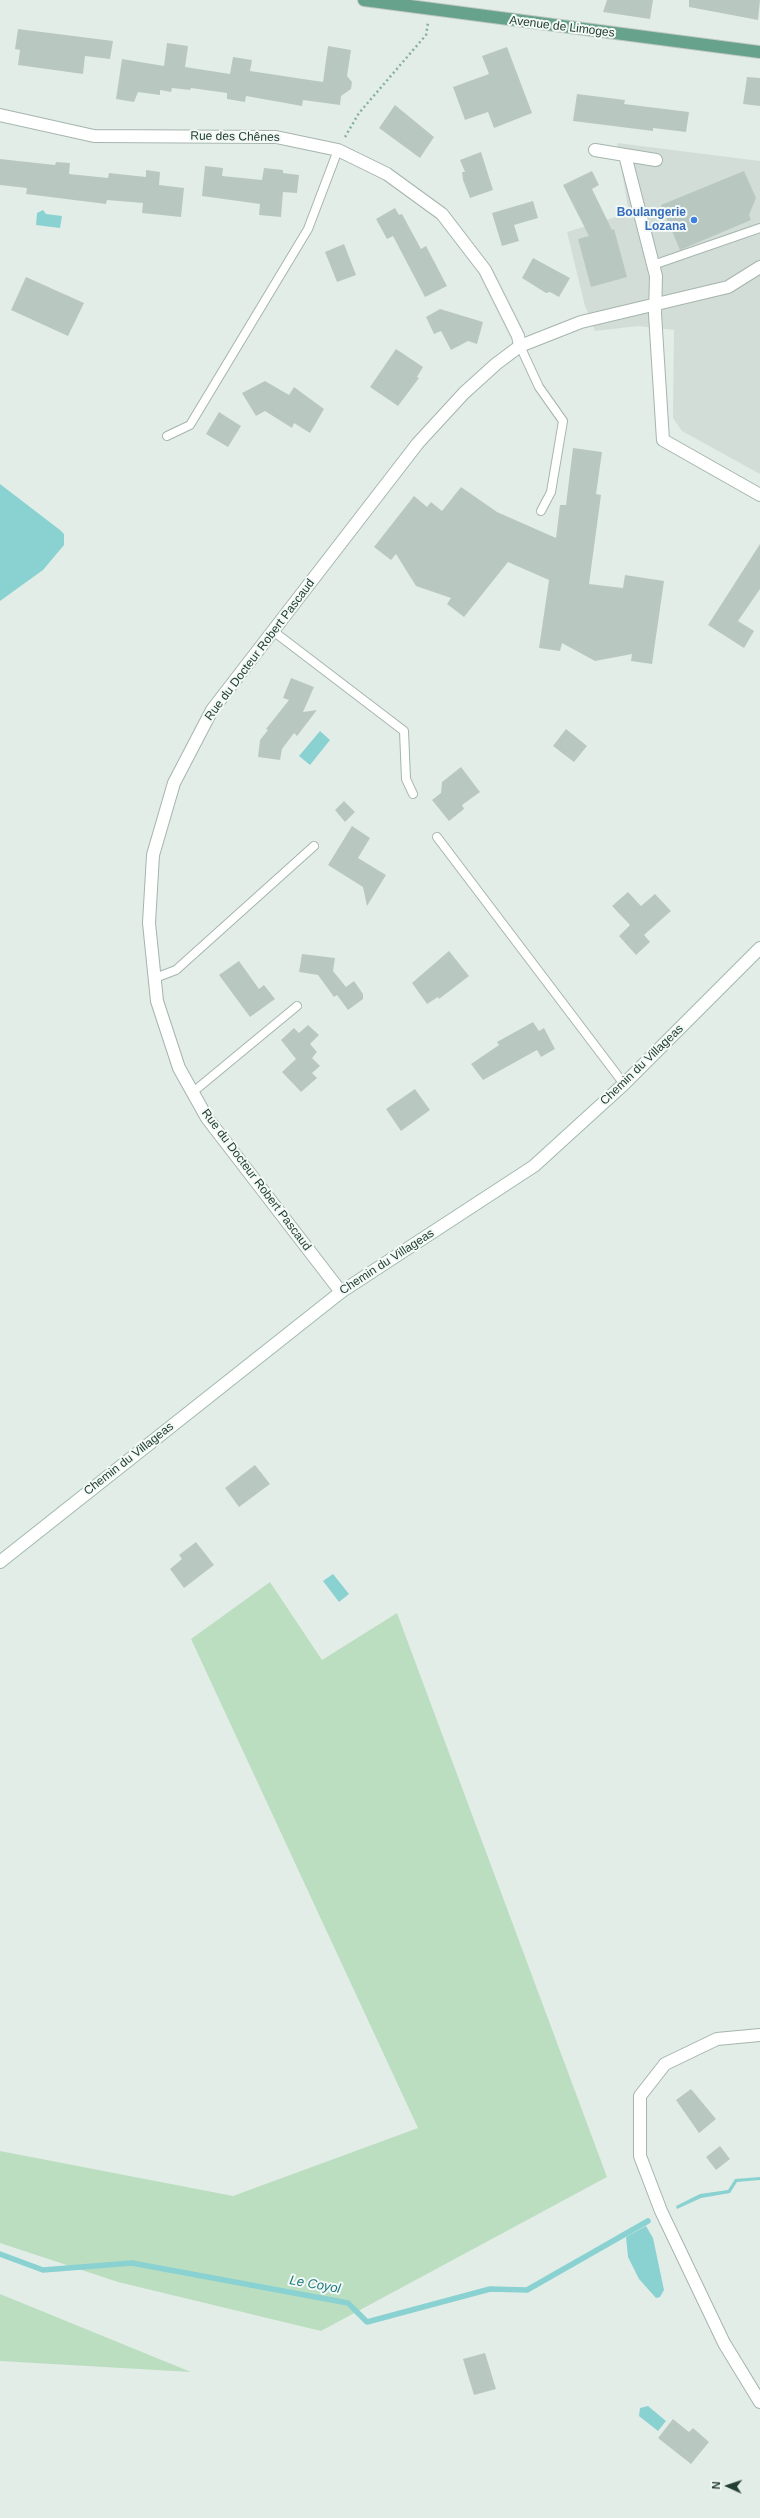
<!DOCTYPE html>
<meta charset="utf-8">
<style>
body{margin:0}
#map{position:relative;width:760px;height:2518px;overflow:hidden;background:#e3ede7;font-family:Arial,sans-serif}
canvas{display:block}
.north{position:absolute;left:708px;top:2466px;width:40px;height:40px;-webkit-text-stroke:3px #f3f9f6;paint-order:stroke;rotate:273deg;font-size:11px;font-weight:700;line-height:16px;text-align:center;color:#223f33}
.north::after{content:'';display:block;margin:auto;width:14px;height:18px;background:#223f33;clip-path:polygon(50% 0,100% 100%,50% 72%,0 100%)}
</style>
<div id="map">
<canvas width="760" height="2518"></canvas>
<div class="north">N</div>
</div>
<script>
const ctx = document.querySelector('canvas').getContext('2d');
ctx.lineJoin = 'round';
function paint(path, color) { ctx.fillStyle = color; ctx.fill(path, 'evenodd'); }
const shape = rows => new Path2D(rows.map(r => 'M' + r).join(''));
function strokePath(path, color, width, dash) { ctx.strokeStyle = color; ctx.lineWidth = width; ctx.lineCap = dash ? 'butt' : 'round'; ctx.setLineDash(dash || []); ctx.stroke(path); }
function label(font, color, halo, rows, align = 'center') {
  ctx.font = font + ' Arial,sans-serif'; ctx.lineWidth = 4; ctx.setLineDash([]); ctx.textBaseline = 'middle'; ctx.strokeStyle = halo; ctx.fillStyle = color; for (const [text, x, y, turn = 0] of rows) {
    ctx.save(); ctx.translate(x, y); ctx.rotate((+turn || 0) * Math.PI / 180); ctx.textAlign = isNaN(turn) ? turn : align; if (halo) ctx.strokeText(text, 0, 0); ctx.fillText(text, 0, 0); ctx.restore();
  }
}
paint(shape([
 [617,143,760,161,760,474,682,431,673,418,674,330,638,326,595,331,585,306,567,232,629,213]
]), '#d1ddd6');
paint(shape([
 [270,1582,322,1660,397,1613,607,2177,321,2331,118,2282,0,2243,0,2151,233,2196,418,2128,191,1639],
 [0,2294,191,2372,0,2361]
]), '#bbdec0');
paint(shape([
 [43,210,46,214,62,216,60,228,36,225,37,213],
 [0,484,60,530,64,534,64,545,43,570,0,601],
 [320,731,330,740,310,765,299,756],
 [333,1574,349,1594,339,1602,323,1581],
 [760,2177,760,2180,737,2182,730,2193,701,2198,677,2209,676,2206,700,2194,728,2190,735,2179],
 [646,2226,653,2238,664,2290,660,2297,656,2298,639,2279,628,2257,626,2237],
 [648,2406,666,2421,658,2431,639,2416,640,2408]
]), '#8ad1d2');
strokePath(shape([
 [0,2254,43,2270,132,2263,348,2303,367,2322,490,2289,527,2290,648,2221]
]), '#8ad1d2', 5.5);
paint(shape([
 [607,0,653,0,650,19,603,12],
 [689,0,760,0,758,20,689,7],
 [18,29,113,41,110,59,85,56,83,74,18,65,20,50,15,49],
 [167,43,188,46,185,67,230,74,233,57,252,60,250,71,323,82,328,46,351,50,347,76,352,82,351,89,341,96,340,105,303,100,302,106,246,96,245,102,227,99,227,93,191,88,190,90,172,88,171,92,160,90,160,95,138,92,134,102,116,99,122,59,164,66],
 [507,47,532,113,494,128,488,112,465,120,453,87,489,74,482,56],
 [747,77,760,78,760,106,743,104],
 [577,94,625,100,624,104,689,112,686,132,653,128,653,131,573,121],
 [395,105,434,137,420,158,379,128],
 [481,152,493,190,470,198,463,180,462,172,465,172,460,160],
 [0,159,55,165,56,162,70,163,69,174,108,178,109,173,146,177,146,170,160,172,159,185,184,188,181,217,142,213,143,203,107,200,106,204,26,194,27,188,0,185],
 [205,166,223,168,222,176,262,180,264,168,283,170,283,173,299,175,297,193,283,192,281,217,259,215,260,204,202,196],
 [592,171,599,185,592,189,612,230,614,229,627,277,591,287,578,239,589,236,563,185],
 [744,171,756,198,749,215,751,220,680,250,661,205],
 [533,201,538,218,514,225,519,241,502,246,492,213],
 [395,208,399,215,402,214,421,249,426,246,447,286,425,297,393,236,387,239,376,219],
 [344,244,356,275,337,282,325,252],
 [533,258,570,278,559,297,550,292,546,293,522,278],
 [26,277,84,303,68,336,11,310],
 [440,309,483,322,477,344,468,341,451,350,441,331,434,334,426,317],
 [396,349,423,367,417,377,419,378,398,406,370,387],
 [265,381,289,395,294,387,324,409,310,433,294,423,292,428,265,411,256,416,242,393],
 [219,412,241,426,228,447,206,434],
 [573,448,602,452,596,494,601,495,589,584,623,588,625,575,664,581,652,664,631,661,632,654,595,661,562,643,560,651,539,648,549,580,508,562,464,617,447,604,451,598,416,586,396,554,391,560,374,547,414,496,427,507,431,502,442,511,461,487,497,512,556,538,560,505,566,505],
 [760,544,760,589,738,621,754,631,744,648,708,625],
 [291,678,314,687,303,712,317,710,297,736,294,733,282,749,280,760,258,757,260,740,268,730,266,729,289,700,283,698],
 [566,729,587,746,574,762,553,746],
 [461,767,480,792,462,805,464,809,449,821,432,800,441,793,442,782],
 [344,801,355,812,345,822,335,810],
 [352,826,370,838,358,858,386,875,367,906,363,887,328,865],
 [628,892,641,906,655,894,671,911,644,935,650,942,636,955,619,936,630,925,612,906],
 [449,951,469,976,439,999,438,997,427,1004,412,983],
 [302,954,335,958,333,971,346,987,354,981,363,994,363,999,348,1010,337,995,334,997,318,975,299,972],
 [239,961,259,989,264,985,275,999,250,1017,219,975],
 [533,1022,539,1031,544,1028,555,1049,541,1057,537,1050,483,1080,471,1064,499,1045,497,1042],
 [308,1025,319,1035,310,1044,317,1052,312,1058,320,1066,312,1073,317,1078,301,1092,282,1072,296,1059,281,1040,294,1028,299,1033],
 [415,1089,430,1110,401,1131,386,1109],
 [255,1465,270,1484,239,1507,225,1488],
 [196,1542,214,1565,184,1588,170,1569,182,1559,179,1555],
 [691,2089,716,2119,699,2133,676,2100],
 [720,2146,730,2159,716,2170,706,2157],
 [485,2353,496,2389,474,2395,463,2359],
 [673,2419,689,2432,693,2428,709,2442,691,2464,658,2438]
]), '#b8c8c0');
const lane = shape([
 [653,265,760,228],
 [520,346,539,387,563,421,551,492,541,511],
 [167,436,190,425,308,229,338,150],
 [273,631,404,731,406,779,413,794],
 [437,837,624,1084],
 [155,978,176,970,314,846],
 [193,1092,297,1006]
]);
const street = shape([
 [0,115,94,136,276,137,338,150,387,174,442,214,485,270,518,336,520,346],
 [595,150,625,155,656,276,655,314,663,440,760,495],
 [625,155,656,160],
 [341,1292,207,1118,179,1068,157,1001,149,923,153,855,174,783,212,710,418,443,464,393,496,364,520,346,581,322,728,287,760,267],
 [760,2035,717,2039,665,2064,640,2096,640,2156,661,2211,724,2343,760,2402]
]);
const secondary = shape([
 [0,1562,341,1292,534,1166,624,1084,760,948]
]);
const primary = shape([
 [364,0,760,52]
]);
strokePath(lane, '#a5b5ad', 10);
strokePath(street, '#a5b5ad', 14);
strokePath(secondary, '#a1b9ad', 14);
strokePath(primary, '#c1c9c6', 14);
strokePath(shape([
 [345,137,359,113,426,35,428,23]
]), '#83b19d', 2.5, [2, 3]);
strokePath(lane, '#fff', 8);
strokePath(street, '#fff', 12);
strokePath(secondary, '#fff', 12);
strokePath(primary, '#67a38c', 12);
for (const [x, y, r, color] of [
 [694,220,4,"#3f7fe0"]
]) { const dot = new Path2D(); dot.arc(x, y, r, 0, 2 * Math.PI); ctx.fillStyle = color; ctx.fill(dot); strokePath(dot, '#f3f9f6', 1.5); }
label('12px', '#223f33', '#f3f9f6', [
 ["Avenue de Limoges",562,27,7],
 ["Rue des Chênes",235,137,1],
 ["Rue du Docteur Robert Pascaud",260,650,-53],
 ["Chemin du Villageas",642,1065,-44],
 ["Rue du Docteur Robert Pascaud",256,1180,53],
 ["Chemin du Villageas",387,1262,-33],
 ["Chemin du Villageas",129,1459,-38]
]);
label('bold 12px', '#366cbe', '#f3f9f6', [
 ["Boulangerie",686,213],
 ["Lozana",686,227]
], 'right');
label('italic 13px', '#1b787c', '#f3f9f6', [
 ["Le Coyol",315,2285,10]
]);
</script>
